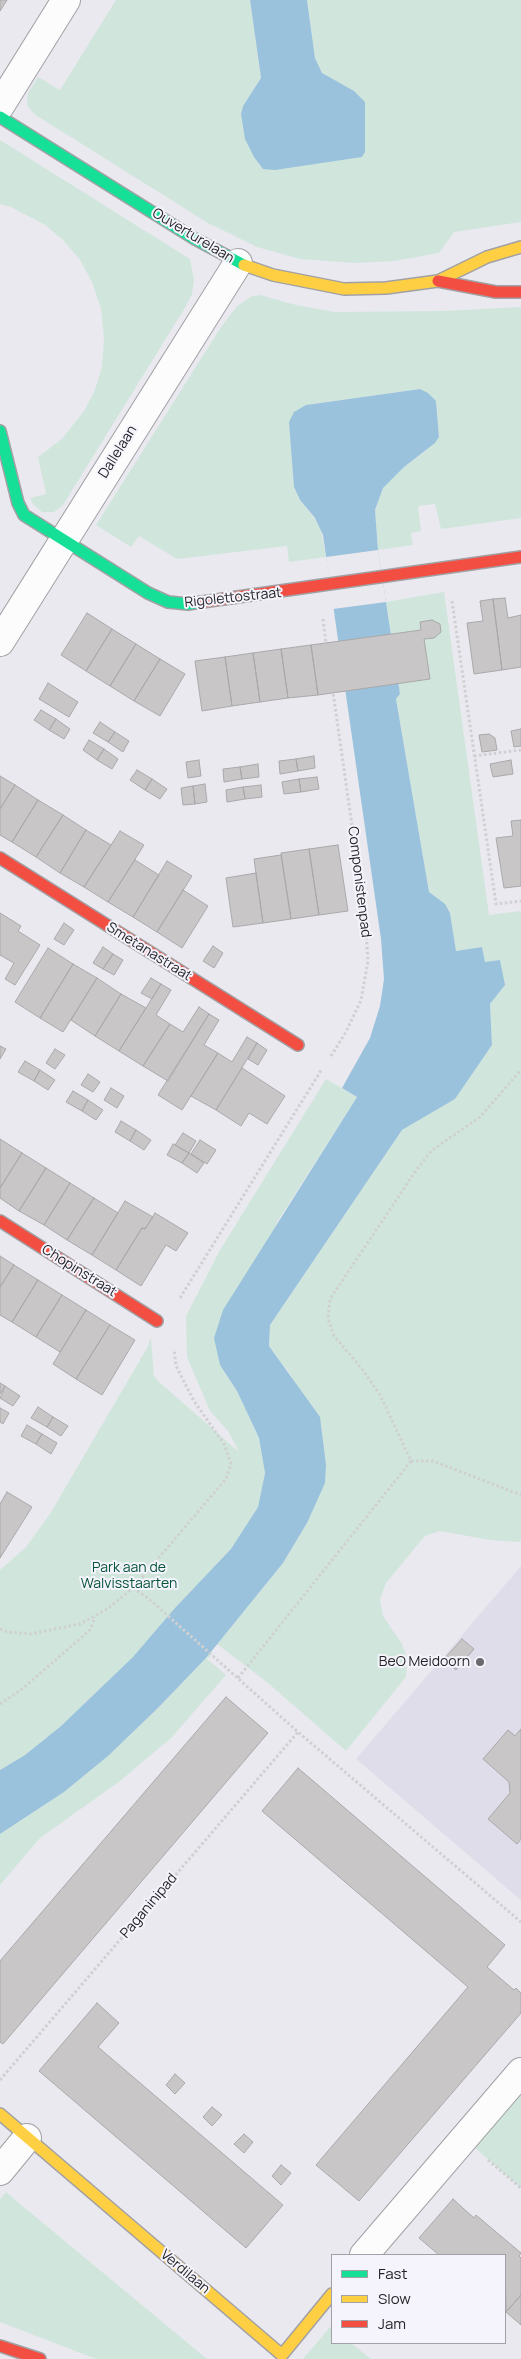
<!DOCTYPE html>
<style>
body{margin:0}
#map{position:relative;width:521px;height:2359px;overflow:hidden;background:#eae9ef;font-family:Manrope,sans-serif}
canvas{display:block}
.legend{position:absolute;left:331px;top:2254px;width:175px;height:90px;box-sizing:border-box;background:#f5f4fd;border:1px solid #a1a1a8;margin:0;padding:6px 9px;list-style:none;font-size:15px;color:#242428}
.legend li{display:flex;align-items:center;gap:10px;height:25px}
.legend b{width:25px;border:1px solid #a1a1a8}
</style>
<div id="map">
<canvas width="521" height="2359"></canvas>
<ul class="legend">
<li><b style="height:6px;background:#16e098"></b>Fast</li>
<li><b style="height:6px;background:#ffcf43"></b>Slow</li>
<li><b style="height:6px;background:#f24e42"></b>Jam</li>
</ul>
</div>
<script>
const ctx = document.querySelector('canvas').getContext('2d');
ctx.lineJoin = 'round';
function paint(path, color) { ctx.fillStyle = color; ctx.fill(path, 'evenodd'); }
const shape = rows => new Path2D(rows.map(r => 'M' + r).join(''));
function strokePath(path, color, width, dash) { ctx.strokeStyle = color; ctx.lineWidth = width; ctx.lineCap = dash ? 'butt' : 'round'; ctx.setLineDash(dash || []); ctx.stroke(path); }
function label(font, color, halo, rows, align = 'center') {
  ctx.font = font + ' Manrope,sans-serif'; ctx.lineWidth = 4; ctx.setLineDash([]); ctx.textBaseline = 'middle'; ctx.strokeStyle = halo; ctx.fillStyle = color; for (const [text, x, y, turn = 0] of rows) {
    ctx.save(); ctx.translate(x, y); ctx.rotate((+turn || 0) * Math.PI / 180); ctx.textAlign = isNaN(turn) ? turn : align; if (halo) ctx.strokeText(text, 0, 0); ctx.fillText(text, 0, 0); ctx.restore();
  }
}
paint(shape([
 [521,1566,521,1900,356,1759]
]), '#dfddea');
paint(shape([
 [116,0,250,0,261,78,243,106,336,82,322,73,315,58,307,0,521,0,521,222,454,232,439,253,394,261,354,263,300,259,257,247,208,223,34,114,27,105,28,93,38,77,60,90],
 [0,140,190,259,194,280,192,294,186,306,63,505,54,512,42,512,33,504,30,498,46,494,38,457,62,439,84,411,95,390,102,367,104,339,101,309,92,282,80,260,63,240,45,225,11,207,0,204],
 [260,295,296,305,334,312,442,311,521,307,521,518,441,529,435,504,418,506,421,531,411,533,413,545,378,550,375,510,383,487,404,467,435,443,439,437,436,401,420,389,306,405,293,467,294,487,300,500,319,524,322,535,326,557,289,562,287,546,177,559,139,536,131,547,96,525,221,327,237,306,252,296],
 [444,592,489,915,521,911,521,1540,519,1542,490,1540,440,1531,425,1536,386,1583,380,1599,383,1616,402,1644,407,1658,406,1677,346,1751,268,1683,217,1644,283,1563,307,1523,292,1377,269,1346,270,1325,402,1130,455,1099,492,1045,490,1004,504,985,500,960,485,963,482,947,456,951,450,913,448,909,429,892,396,699,400,694,386,602],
 [326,1079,357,1097,277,1222,220,1365,237,1391,259,1438,265,1473,258,1507,247,1524,210,1657,206,1658,226,1675,171,1738,120,1781,40,1838,0,1885,0,1834,64,1792,108,1756,158,1708,205,1659,99,1690,61,1726,25,1755,0,1770,0,1570,26,1547,50,1514,147,1348,151,1338,154,1376,158,1381,239,1452,228,1431,210,1411,187,1357,186,1316,220,1250],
 [521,2092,521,2188,474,2147],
 [6,2192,19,2203,207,2359,96,2359,0,2322,0,2199],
 [331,2326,332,2343,351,2343,371,2359,303,2359]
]), '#d0e6dc');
paint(shape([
 [250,0,307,0,315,58,322,73,354,91,365,102,365,152,362,157,275,170,263,169,254,157,245,139,241,114,243,106,261,78],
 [420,389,428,393,436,401,439,437,435,443,404,467,383,488,375,510,378,550,400,694,396,699,429,892,445,904,450,913,456,951,482,947,485,962,500,960,505,985,490,1004,492,1045,455,1099,402,1130,270,1325,269,1346,320,1417,326,1465,325,1483,307,1523,283,1563,206,1658,158,1708,108,1756,64,1792,0,1834,0,1770,25,1755,61,1726,133,1657,175,1608,231,1549,258,1507,265,1473,259,1438,237,1391,220,1365,214,1338,223,1310,357,1097,342,1088,370,1038,380,1006,384,979,381,939,323,535,315,518,300,500,294,487,289,422,294,412,306,405]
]), '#9ac2dd');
paint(shape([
 [378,550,386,602,333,609,326,557]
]), '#eae9ef');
const building = shape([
 [0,0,7,0,0,11,0,0],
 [505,598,508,618,521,615,521,667,502,670,493,599,505,598],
 [493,599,502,670,474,674,467,623,483,621,480,601,493,599],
 [87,613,112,629,86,671,61,655,87,613],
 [432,620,440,624,441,632,434,638,424,639,430,679,318,695,311,645,421,630,420,622,432,620],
 [112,629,136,644,110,686,86,671,112,629],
 [136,644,160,659,134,701,110,686,136,644],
 [311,645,318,695,288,698,281,649,311,645],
 [281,649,288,698,260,702,253,653,281,649],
 [253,653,260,702,232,706,225,657,253,653],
 [225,657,232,706,202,711,195,661,225,657],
 [160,659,185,674,160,716,134,701,160,659],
 [48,683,78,702,69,717,39,699,48,683],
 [41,710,56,719,49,730,34,720,41,710],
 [56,719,70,729,64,739,49,730,56,719],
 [100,722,115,732,108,742,93,733,100,722],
 [521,729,521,746,514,747,511,731,521,729],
 [115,732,129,741,123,752,108,742,115,732],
 [489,734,495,738,497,750,482,752,479,735,489,734],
 [89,740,104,749,97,760,83,750,89,740],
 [104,749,118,759,112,769,97,760,104,749],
 [314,756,315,768,298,771,296,759,314,756],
 [296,759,298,771,280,774,279,761,296,759],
 [199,760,201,776,188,778,186,762,199,760],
 [511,760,513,774,493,777,490,764,511,760],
 [258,764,259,777,242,779,240,767,258,764],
 [240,767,242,779,224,782,223,769,240,767],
 [137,770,152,779,145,790,130,780,137,770],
 [0,776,15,785,0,809,0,776],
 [317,777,319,789,301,792,299,779,317,777],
 [152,779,167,789,160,799,145,790,152,779],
 [299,779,301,792,284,794,282,782,299,779],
 [205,784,207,802,195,804,193,786,205,784],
 [15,785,38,800,12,842,0,835,0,809,15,785],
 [261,785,262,797,245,799,243,787,261,785],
 [193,786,195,804,183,805,181,788,193,786],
 [243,787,245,799,227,802,226,790,243,787],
 [38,800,63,815,36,857,12,842,38,800],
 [63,815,86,830,60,873,36,857,63,815],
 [521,820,521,886,504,888,496,838,513,836,511,821,521,820],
 [86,830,111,845,84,887,60,873,86,830],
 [120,831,144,845,108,902,84,887,120,831],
 [338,845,348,911,319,915,309,849,338,845],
 [309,849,319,915,291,919,281,853,309,849],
 [281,855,291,919,263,923,254,859,281,855],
 [135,860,159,875,133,917,108,902,135,860],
 [167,861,192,876,157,932,133,917,167,861],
 [256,873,263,923,233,927,226,878,256,873],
 [183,890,208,906,182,948,157,932,183,890],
 [0,913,21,926,18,931,40,945,15,985,5,979,14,963,0,955,0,913],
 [64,923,74,930,64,945,54,939,64,923],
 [213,946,223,953,214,968,203,961,213,946],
 [103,947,113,954,103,969,93,963,103,947],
 [48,948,73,964,40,1018,15,1002,48,948],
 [113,954,123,960,114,975,103,969,113,954],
 [73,964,97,978,63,1032,40,1018,73,964],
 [97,978,121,994,95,1036,71,1020,97,978],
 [151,978,161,984,152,999,141,993,151,978],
 [161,984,171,990,156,1015,170,1024,143,1066,119,1051,161,984],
 [121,994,146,1008,119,1051,95,1036,121,994],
 [199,1007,209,1014,168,1081,143,1066,170,1024,183,1032,199,1007],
 [209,1014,219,1020,204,1045,218,1053,182,1110,158,1095,209,1014],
 [247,1037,257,1043,216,1110,191,1096,218,1053,232,1062,247,1037],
 [257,1043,267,1050,258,1065,248,1059,257,1043],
 [0,1046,6,1049,0,1059,0,1046],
 [55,1049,65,1055,55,1069,46,1063,55,1049],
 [25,1061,40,1070,34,1081,18,1072,25,1061],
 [242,1068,285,1096,267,1124,249,1113,241,1126,216,1110,242,1068],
 [40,1070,55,1080,48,1090,34,1081,40,1070],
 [88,1074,100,1082,93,1092,81,1085,88,1074],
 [111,1088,124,1096,117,1108,104,1100,111,1088],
 [73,1091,88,1100,82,1111,66,1102,73,1091],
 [88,1100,103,1110,96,1120,82,1111,88,1100],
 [121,1121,136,1130,130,1141,115,1132,121,1121],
 [136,1130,151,1140,144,1150,130,1141,136,1130],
 [183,1133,196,1141,189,1153,175,1145,183,1133],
 [0,1139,22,1153,0,1188,0,1139],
 [200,1140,216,1150,207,1164,191,1154,200,1140],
 [173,1144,189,1153,182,1163,167,1155,173,1144],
 [22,1153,46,1168,19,1211,0,1198,0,1188,22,1153],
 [189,1153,204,1163,197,1173,182,1163,189,1153],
 [46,1168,70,1183,44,1225,19,1211,46,1168],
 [70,1183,94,1198,67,1240,44,1225,70,1183],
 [94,1198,118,1213,92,1255,67,1240,94,1198],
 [125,1201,153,1217,145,1229,142,1228,116,1270,92,1255,125,1201],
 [155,1213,188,1233,176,1251,166,1245,141,1286,116,1270,142,1228,145,1229,155,1213],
 [0,1256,14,1265,0,1287,0,1256],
 [14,1265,38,1280,12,1322,0,1315,0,1287,14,1265],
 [38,1280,62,1295,36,1337,12,1322,38,1280],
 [62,1295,86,1310,60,1352,36,1337,62,1295],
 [86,1310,110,1325,76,1379,53,1364,86,1310],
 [110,1325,135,1340,102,1395,76,1379,110,1325],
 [0,1383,5,1386,0,1394,0,1383],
 [5,1386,20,1396,13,1406,0,1398,5,1386],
 [38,1407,53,1417,47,1427,31,1418,38,1407],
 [0,1408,9,1413,3,1424,0,1422,0,1408],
 [53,1417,68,1426,61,1436,47,1427,53,1417],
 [27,1425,42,1434,36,1444,21,1436,27,1425],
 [42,1434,57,1443,51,1454,36,1444,42,1434],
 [7,1492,32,1507,0,1558,0,1504,7,1492],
 [462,1639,474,1649,456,1670,444,1659,462,1639],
 [226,1697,268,1733,3,2044,0,2042,0,1961,226,1697],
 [521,1729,521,1839,517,1844,488,1819,510,1793,509,1782,483,1759,508,1730,515,1736,521,1729],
 [298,1768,505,1945,487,1967,514,1990,516,1988,521,1993,521,2013,359,2201,316,2165,468,1987,262,1811,298,1768],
 [97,2003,119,2023,98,2047,283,2205,246,2248,39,2071,97,2003],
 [175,2074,185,2083,175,2094,166,2085,175,2074],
 [212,2107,222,2115,212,2126,203,2117,212,2107],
 [244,2134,253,2142,244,2153,234,2144,244,2134],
 [281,2165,291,2173,281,2185,272,2176,281,2165],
 [453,2199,474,2218,476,2215,521,2253,519,2256,521,2258,521,2295,506,2312,505,2255,439,2255,419,2238,453,2199],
 [521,2295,521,2325,506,2312,521,2295]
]);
paint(building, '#c8c6c7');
strokePath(building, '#aaa8aa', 1);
const street = shape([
 [0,106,66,0],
 [0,642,238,263],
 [0,2171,27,2138],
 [364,2255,521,2072]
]);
const fast = shape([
 [0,117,195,239,244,265],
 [0,431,18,503,24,515,148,593,168,602,188,604,202,602]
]);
const slow = shape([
 [244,265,273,275,344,289,386,288,438,281,487,257,521,247],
 [0,2114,282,2355,332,2294]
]);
const jam = shape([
 [438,281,496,292,521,292],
 [202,602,521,557],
 [0,858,298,1045],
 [0,1221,157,1321],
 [0,2346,40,2359]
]);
strokePath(street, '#a1a1a5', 30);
strokePath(fast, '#a1a1a5', 14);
strokePath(slow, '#a1a1a5', 14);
strokePath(jam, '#a1a1a5', 14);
strokePath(shape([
 [452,601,496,904,521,901],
 [323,619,326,643],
 [474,756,521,750],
 [331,1056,346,1032,361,1000,368,961,365,917,333,692],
 [180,1298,322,1069],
 [411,1461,433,1461,521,1495],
 [133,1588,148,1598,298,1732,521,1922],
 [0,1629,7,1632,31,1634,80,1624,107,1609,133,1588,226,1479,231,1464,224,1444,194,1401,176,1366,174,1349],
 [238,1678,411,1461,380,1395,362,1369,334,1336,328,1318,330,1299,415,1172,431,1151,480,1117,521,1070],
 [0,1704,22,1689,90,1630,95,1617],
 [0,2080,298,1732],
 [488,2160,521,2188]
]), '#d0d0d2', 3, [2.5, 2.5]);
strokePath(street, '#fcfcfd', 28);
strokePath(fast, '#16e098', 11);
strokePath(slow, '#ffcf43', 11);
strokePath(jam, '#f24e42', 11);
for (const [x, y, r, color] of [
 [480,1662,5,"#69696e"]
]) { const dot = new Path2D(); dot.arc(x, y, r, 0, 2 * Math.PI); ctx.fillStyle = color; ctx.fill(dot); strokePath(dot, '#f5f4fd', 2); }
label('14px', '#242428', '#f5f4fd', [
 ["Ouverturelaan",193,236,31],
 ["Dallelaan",118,452,-58],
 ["Rigolettostraat",233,598,-6],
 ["Componistenpad",359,882,83],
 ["Smetanastraat",149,952,32],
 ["Chopinstraat",79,1271,32],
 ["Paganinipad",149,1906,-50],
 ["Verdilaan",185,2272,40]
]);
label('14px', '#055435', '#f5f4fd', [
 ["Park aan de",129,1568],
 ["Walvisstaarten",129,1584]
]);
label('14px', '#242428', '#f5f4fd', [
 ["BeO Meidoorn",470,1662]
], 'right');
</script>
